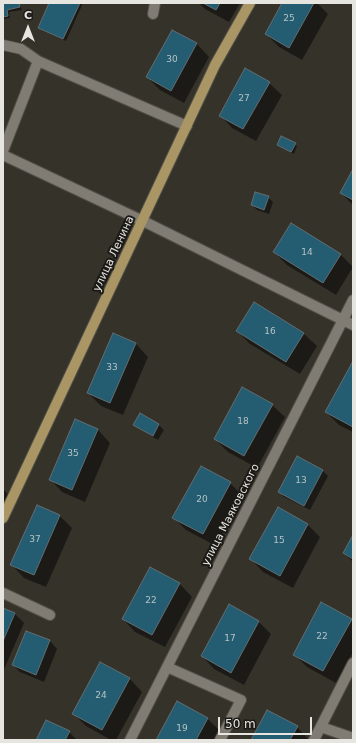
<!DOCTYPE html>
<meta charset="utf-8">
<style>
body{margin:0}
#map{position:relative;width:356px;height:743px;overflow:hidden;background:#35322a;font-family:"DejaVu Sans",sans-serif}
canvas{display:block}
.frame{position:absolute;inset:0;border:4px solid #e7e5e0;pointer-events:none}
.north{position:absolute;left:8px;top:8px;width:40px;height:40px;-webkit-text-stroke:3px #1b1a16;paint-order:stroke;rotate:0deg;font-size:11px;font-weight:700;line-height:16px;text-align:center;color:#e7e5e0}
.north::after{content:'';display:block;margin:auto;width:14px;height:18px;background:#e7e5e0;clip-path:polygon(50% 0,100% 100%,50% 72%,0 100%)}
.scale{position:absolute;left:218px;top:717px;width:94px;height:18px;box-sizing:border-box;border:2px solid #e7e5e0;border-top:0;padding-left:5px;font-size:12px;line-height:14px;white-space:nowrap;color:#e7e5e0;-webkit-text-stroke:3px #1b1a16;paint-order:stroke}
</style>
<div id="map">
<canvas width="356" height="743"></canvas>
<div class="frame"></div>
<div class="north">С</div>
<div class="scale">50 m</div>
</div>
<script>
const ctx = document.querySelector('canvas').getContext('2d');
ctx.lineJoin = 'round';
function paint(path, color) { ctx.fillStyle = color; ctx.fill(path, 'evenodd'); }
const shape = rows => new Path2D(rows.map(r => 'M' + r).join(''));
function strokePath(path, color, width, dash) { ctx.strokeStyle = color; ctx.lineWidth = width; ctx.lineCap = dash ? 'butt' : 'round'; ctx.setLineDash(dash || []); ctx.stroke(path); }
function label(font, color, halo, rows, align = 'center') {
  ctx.font = font + ' "DejaVu Sans",sans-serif'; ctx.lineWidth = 4; ctx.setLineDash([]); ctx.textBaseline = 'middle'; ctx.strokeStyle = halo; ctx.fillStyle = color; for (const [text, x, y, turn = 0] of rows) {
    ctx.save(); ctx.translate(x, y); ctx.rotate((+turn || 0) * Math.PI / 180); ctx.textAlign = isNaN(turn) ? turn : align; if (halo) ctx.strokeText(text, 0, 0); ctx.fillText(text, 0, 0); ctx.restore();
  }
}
paint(shape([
 [3,3,19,3,22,10,9,12,10,18,3,19],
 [50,3,83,3,66,41,41,30,39,28],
 [199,3,240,3,229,22,205,9],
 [283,3,317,3,328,14,302,60,279,47,266,34],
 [173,31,197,44,209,57,184,103,160,90,147,77],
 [269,83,282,95,256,141,232,128,220,115],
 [295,144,297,146,294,154,278,145],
 [353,171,353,205,341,193],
 [268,197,273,202,269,214,257,210,252,205],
 [291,224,341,255,353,267,336,295,287,265,274,252],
 [254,303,304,334,317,346,300,374,250,344,237,331],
 [114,334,136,344,148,357,123,415,101,406,88,393],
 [353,363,353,432,339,425,326,412],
 [272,405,285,417,257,468,228,452,215,439],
 [134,424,159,425,164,430,158,440,140,429],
 [98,430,110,443,85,502,62,492,50,479],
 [323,471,328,476,310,510,284,497,279,492],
 [230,483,243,496,216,546,186,530,173,517],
 [3,489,10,496,3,512],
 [59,515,72,528,46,587,24,578,12,565],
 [307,524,320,537,293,588,263,572,251,559],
 [353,537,353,562,344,553],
 [150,568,180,584,192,597,165,647,135,632,123,619],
 [229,606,259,622,271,634,244,685,214,669,202,656],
 [3,609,15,614,24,623,3,672],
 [351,620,353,622,353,652,336,683,307,667,294,654],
 [26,632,50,641,57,649,44,682,20,672,13,665],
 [100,663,130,679,142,692,116,740,111,740,86,726,73,713],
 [207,718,220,731,215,740,157,740],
 [297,727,309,740,252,740],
 [69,732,77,740,37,740]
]), '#0007');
const building = shape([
 [3,3,19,3,20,7,7,10,8,16,3,17,3,3],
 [49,3,80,3,63,39,38,28,49,3],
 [203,3,220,3,216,10,203,3],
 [282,3,314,3,289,48,265,34,282,3],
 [172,30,197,43,171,91,146,77,172,30],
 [245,68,270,82,243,129,219,116,245,68],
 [281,136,296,143,291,152,277,145,281,136],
 [353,169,353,200,340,193,353,169],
 [255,192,269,196,264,210,251,205,255,192],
 [291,223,341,254,323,283,273,252,291,223],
 [254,302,304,333,286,362,236,331,254,302],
 [113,333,136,343,110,403,87,393,113,333],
 [353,361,353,427,325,412,353,361],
 [242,387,273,404,244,456,214,439,242,387],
 [140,413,159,424,153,436,133,425,140,413],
 [75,419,98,429,72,490,49,480,75,419],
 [297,456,323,470,304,506,278,492,297,456],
 [201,466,231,482,203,534,172,518,201,466],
 [37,505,60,515,34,575,10,565,37,505],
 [278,507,308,524,280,576,249,559,278,507],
 [353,535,353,559,343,553,353,535],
 [150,567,180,583,152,635,122,619,150,567],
 [321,602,352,619,323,671,293,655,321,602],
 [229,604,259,621,231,673,201,656,229,604],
 [3,608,15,613,3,641,3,608],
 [26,631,50,640,36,675,12,665,26,631],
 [100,662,130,678,102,730,72,714,100,662],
 [177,701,208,718,196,740,156,740,177,701],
 [267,710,298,726,290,740,251,740,267,710],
 [46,720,70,731,65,740,36,740,46,720]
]);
paint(building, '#245d71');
strokePath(building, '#626d71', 1);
const minor = shape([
 [153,14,155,3],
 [3,45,21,49,38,61],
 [3,151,38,61,187,126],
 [3,155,143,221,353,325],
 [3,593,50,615],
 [167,667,241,700,220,740],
 [321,727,353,738],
 [130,740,353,300],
 [314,740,353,663]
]);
const major = shape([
 [3,518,215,65,250,3]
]);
strokePath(minor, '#524f48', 12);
strokePath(major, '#524f48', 12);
strokePath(minor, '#807c73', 10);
strokePath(major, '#a99664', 10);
label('9px', '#b6c3c4', null, [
 ["25",289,19],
 ["30",172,60],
 ["27",244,99],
 ["14",307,253],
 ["16",270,332],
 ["33",112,368],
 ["18",243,422],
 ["35",73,454],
 ["13",301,481],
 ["20",202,500],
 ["37",35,540],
 ["15",279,541],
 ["22",151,601],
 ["22",322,637],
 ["17",230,639],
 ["24",101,696],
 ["19",182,729]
]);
label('11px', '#e7e5e0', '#1b1a16', [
 ["улица Ленина",114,254,-65],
 ["улица Маяковского",231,515,-63]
]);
</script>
